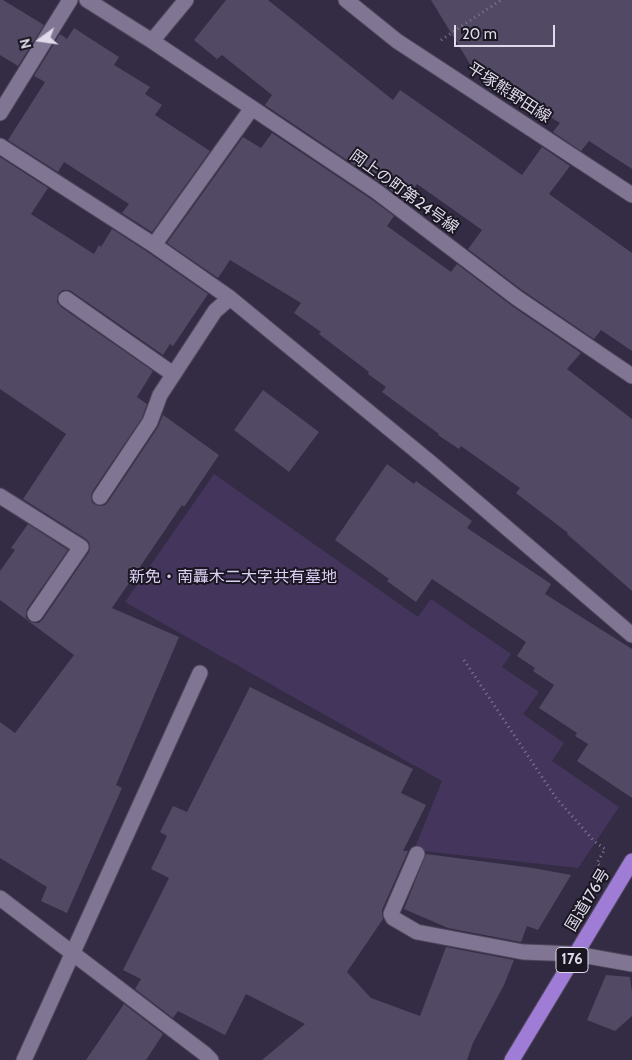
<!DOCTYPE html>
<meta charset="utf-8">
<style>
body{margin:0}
#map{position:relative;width:632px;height:1060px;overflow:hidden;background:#342c44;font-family:Cabin,sans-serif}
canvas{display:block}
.north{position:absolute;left:15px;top:15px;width:50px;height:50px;-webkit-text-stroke:4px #1a1722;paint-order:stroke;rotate:256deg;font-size:14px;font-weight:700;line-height:20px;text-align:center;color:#dfdaea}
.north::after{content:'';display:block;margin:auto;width:18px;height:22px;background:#dfdaea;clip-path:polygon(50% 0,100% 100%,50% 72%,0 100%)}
.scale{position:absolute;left:454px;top:25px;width:101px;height:22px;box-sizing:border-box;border:2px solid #dfdaea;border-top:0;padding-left:6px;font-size:15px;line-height:18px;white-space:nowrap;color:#dfdaea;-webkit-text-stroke:4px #1a1722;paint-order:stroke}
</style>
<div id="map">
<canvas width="632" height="1060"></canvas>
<div class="north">N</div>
<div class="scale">20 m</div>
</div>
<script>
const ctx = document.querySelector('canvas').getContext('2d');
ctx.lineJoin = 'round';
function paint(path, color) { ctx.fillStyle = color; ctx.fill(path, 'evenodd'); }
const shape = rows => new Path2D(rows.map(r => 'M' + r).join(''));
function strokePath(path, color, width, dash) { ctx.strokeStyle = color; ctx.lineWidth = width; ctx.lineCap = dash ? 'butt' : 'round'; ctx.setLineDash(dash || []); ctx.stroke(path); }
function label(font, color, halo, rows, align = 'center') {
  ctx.font = font + ' Cabin,"Noto Sans JP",sans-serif'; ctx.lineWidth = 4; ctx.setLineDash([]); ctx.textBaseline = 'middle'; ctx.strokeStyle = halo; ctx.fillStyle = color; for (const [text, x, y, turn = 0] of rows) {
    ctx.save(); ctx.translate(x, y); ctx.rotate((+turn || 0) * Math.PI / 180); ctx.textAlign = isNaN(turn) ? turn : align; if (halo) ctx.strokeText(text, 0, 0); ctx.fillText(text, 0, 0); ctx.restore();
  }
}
paint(shape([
 [214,474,418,617,431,599,511,654,502,667,539,692,523,714,564,743,552,761,619,807,578,868,414,850,442,781,125,602]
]), '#44355d');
paint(shape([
 [0,0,3,0,44,25,18,66,0,55],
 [226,0,268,0,393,100,400,90,522,175,542,147,570,166,549,194,632,253,632,351,601,330,594,339,522,290,468,249,482,230,417,184,405,201,381,183,265,105,272,95,222,55,217,59,194,40],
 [431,0,632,0,632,169,589,141,581,151,553,132,560,123,473,69],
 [74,28,119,57,114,65,150,87,145,94,162,105,155,115,210,151,152,232,122,213,129,204,64,162,58,172,8,140,45,82,34,76,60,34,67,39],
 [272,133,371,199,394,216,387,226,451,272,457,264,512,306,581,353,567,369,632,419,632,591,567,534,568,533,516,493,520,488,461,446,459,449,438,435,439,434,382,392,386,387,368,374,369,372,319,334,321,332,294,313,301,303,230,260,218,278,167,243,243,137,261,148],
 [0,157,48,188,31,214,94,254,99,245,101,247,112,229,149,253,208,294,173,346,170,344,163,355,71,291,67,290,63,290,59,293,57,298,57,302,61,307,153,371,137,397,147,404,142,418,92,492,91,497,92,502,94,504,100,506,105,505,108,502,158,427,163,415,219,455,184,507,182,505,112,608,179,637,116,785,122,788,67,913,41,901,47,887,0,858,0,722,15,733,74,655,0,600,0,571,15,550,11,548,28,524,68,550,27,609,26,614,26,618,29,621,34,623,39,623,43,619,89,552,90,547,89,542,86,539,23,499,66,434,0,389],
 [263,390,319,432,289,472,234,430],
 [387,464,414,484,416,481,472,521,467,528,551,584,545,594,632,649,632,798,577,761,588,744,575,736,577,733,539,708,554,685,533,671,535,668,517,656,526,642,432,579,416,602,387,581,389,579,335,540],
 [250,687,413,769,401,793,426,805,403,851,408,851,382,910,382,915,383,919,347,972,371,998,420,1016,446,947,514,960,504,985,473,1043,467,1060,262,1060,305,1024,246,994,225,1035,178,1011,173,1018,135,989,141,979,123,970,169,878,151,869,167,836,160,832,173,806,187,812],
 [426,854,533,868,571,875,538,930,527,926,521,942,448,928,404,909],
 [606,975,630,977,632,992,632,1016,615,1031,587,1020],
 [124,1004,163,1034,146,1060,86,1060]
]), '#524964');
const minor = shape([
 [87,0,152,41,186,0],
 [346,0,397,41,632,195],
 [152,41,376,191,517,298,632,376],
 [0,113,70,0],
 [0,146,154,245,230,298,431,463,632,635],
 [154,245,252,108],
 [66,299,173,374],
 [0,496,81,547,35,614],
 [100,497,150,422,160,395,215,311,230,298],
 [417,854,391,914,393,918,417,932,523,952,576,954,632,964],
 [0,898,205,1054,211,1060],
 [24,1060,200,673]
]);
const highway = shape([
 [512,1060,632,861]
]);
strokePath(minor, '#4f475c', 17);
strokePath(highway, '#4f475c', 17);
strokePath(shape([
 [441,40,501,0],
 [464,660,556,798,595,842,605,849,597,863,600,866]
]), '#827c90', 3, [1, 4]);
strokePath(minor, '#807693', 15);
strokePath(highway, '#9f7dd7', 15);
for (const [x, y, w] of [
 [572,960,32]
]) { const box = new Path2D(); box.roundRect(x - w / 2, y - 12.5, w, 25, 4); ctx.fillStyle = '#1a1722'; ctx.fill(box); strokePath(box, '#dfdaea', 1); }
label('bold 15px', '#dfdaea', null, [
 ["176",572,960]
]);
label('16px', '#dfdaea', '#1a1722', [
 ["平塚熊野田線",509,93,33],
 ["岡上の町第24号線",404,192,36],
 ["国道176号",588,900,-59]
]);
label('16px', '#dbcff3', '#1a1722', [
 ["新免・南轟木二大字共有墓地",233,577]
]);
</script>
